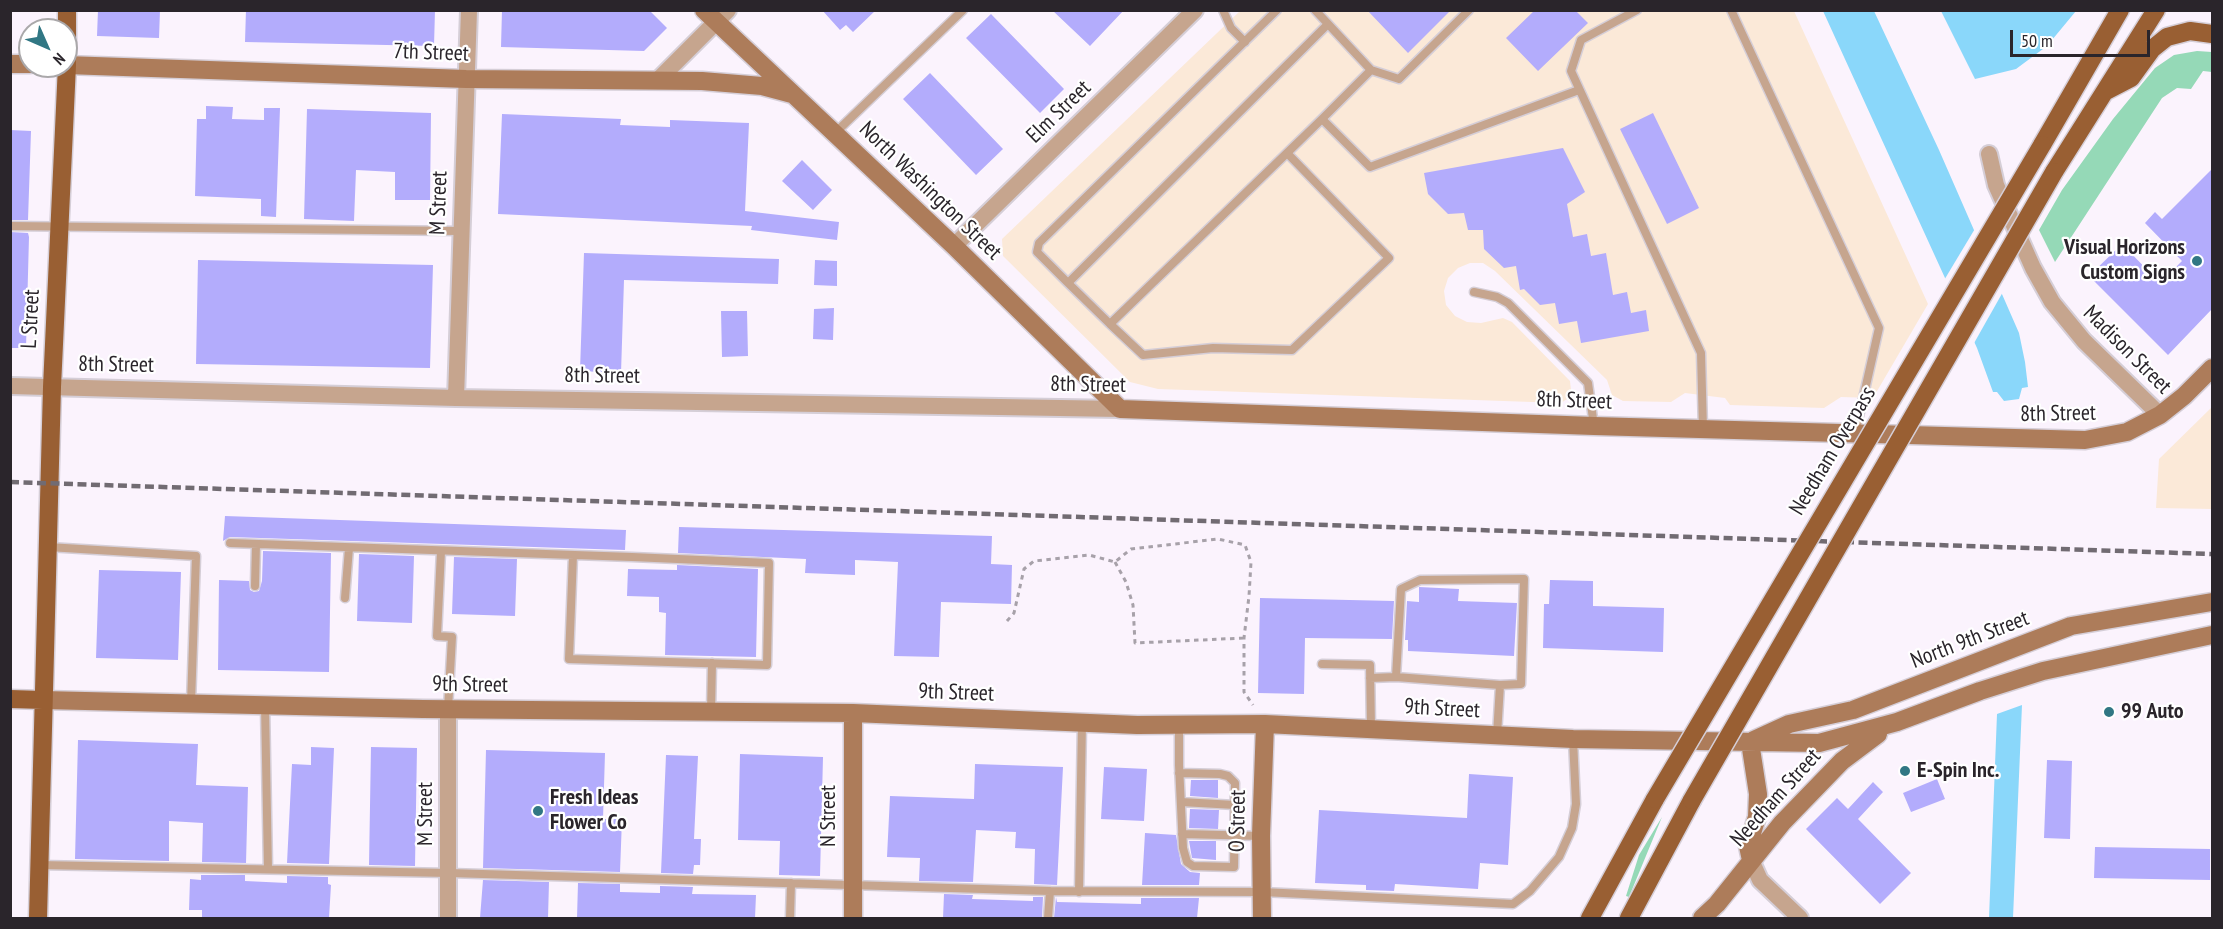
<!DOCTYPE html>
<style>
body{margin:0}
#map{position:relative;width:2223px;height:929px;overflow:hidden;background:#fbf3fd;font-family:"PT Sans Narrow",sans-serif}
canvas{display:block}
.frame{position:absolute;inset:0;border:12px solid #2a252b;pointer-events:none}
.north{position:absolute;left:18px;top:18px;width:60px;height:60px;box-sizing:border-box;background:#fff;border:2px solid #aaa8aa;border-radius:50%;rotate:135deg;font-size:16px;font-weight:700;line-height:24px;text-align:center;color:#2a252b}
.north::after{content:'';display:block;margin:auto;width:21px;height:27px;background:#317784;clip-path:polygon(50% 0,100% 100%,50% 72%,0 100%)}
.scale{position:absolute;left:2010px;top:30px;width:140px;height:27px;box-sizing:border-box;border:3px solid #2a252b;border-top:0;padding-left:8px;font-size:18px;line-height:21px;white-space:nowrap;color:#2a252b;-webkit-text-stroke:4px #fff;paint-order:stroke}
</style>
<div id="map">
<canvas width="2223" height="929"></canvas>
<div class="frame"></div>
<div class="north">N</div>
<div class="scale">50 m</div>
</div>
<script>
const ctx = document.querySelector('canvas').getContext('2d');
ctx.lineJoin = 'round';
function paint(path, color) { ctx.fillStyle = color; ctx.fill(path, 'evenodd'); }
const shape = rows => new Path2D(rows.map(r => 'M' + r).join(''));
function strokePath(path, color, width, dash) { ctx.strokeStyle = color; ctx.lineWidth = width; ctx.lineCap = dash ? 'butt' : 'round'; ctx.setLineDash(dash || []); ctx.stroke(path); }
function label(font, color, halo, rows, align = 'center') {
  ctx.font = font + ' "PT Sans Narrow",sans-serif'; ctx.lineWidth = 4.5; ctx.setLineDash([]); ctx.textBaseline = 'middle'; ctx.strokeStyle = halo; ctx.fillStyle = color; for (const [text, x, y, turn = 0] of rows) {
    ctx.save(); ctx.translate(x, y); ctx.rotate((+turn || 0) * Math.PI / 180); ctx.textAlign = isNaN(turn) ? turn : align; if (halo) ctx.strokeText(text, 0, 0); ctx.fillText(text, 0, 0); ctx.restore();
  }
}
paint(shape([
 [1240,11,1794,11,1928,304,1873,398,1841,397,1824,408,1730,405,1725,398,1685,393,1671,402,1623,401,1612,395,1607,380,1495,271,1483,263,1470,263,1458,268,1448,278,1444,291,1446,305,1455,316,1467,322,1481,323,1503,318,1512,322,1570,381,1571,390,1567,399,1561,403,1158,389,1130,382,1003,256,1002,239],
 [2212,407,2212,509,2156,508,2159,459]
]), '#fbe9d8');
paint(shape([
 [2197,51,2212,52,2212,72,2203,71,2191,89,2177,88,2162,98,2055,262,2039,230,2062,190,2113,119,2155,68,2174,55],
 [1662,817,1629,897,1626,896,1639,855]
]), '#95d9b7');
paint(shape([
 [1823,11,1874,11,1939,150,2019,333,2025,362,2028,387,2022,388,2019,399,2004,401,1997,392,1993,392,1977,348],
 [1941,11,2076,11,2047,46,2016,69,1975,79],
 [2022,705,2013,918,1989,918,1997,714]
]), '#8ad7fa');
paint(shape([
 [1976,227,2004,290,1973,345,1943,282]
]), '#fbf3fd');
paint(shape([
 [98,10,160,10,159,38,97,36],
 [246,10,435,10,434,46,245,42],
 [502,10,649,10,667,28,644,51,501,47],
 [822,10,876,10,853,32,846,25,840,30],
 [1052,10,1124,10,1090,46],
 [1367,10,1451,10,1408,53],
 [1535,10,1575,10,1588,23,1538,71,1506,38],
 [991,14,1064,89,1040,113,966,38],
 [930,73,1003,149,976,175,903,99],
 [206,106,233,107,232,119,264,120,264,108,280,108,276,217,261,216,261,199,195,196,197,119,206,119],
 [307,109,431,113,430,200,395,200,395,172,356,170,354,221,304,219],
 [1653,113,1699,208,1667,224,1620,129],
 [502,114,621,119,620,125,670,127,670,120,749,123,745,211,839,222,837,240,751,230,752,226,498,214],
 [10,130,31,131,28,220,10,220],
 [1563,148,1585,192,1567,204,1573,237,1587,234,1591,256,1606,253,1613,295,1627,292,1631,313,1646,310,1649,331,1581,343,1577,321,1559,324,1555,303,1540,305,1524,289,1520,290,1516,266,1504,268,1484,249,1483,230,1468,230,1464,213,1448,214,1428,194,1424,173],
 [802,160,832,190,813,210,782,181],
 [2212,169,2212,309,2168,355,2089,276,2122,244,2160,283,2182,261,2145,223,2155,212,2162,219],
 [10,232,28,233,29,237,26,348,10,348],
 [584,253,779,259,778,284,624,280,621,373,580,371],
 [198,260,433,265,430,368,196,364],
 [815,260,837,261,837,286,814,285],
 [834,308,833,340,813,339,814,309],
 [721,311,747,311,748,356,722,357],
 [225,516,626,530,625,550,230,537,223,541],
 [679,527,992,536,991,564,1012,565,1011,604,941,602,939,657,894,656,898,562,855,560,855,575,805,573,806,559,678,553],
 [263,551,331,553,329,672,218,670,219,580,249,581,250,590,254,592,259,591,262,581],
 [359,554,414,556,412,623,357,621],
 [454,557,517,559,515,616,452,614],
 [677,565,758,569,756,657,665,655,666,613,659,612,659,597,627,596,628,569,677,570],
 [99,570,181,572,178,660,96,658],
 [1550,580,1593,581,1593,606,1664,608,1663,652,1543,648,1544,604,1549,604],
 [1419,587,1459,589,1458,601,1517,603,1514,656,1408,651,1408,640,1405,640,1407,601,1419,602],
 [1260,598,1394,601,1392,639,1305,638,1304,694,1258,693],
 [78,740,198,744,196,785,248,787,246,863,202,862,203,823,169,821,169,861,75,859],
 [311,747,334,748,329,864,287,863,292,764,311,765],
 [371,747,417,748,415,866,369,865],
 [486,750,605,753,603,819,622,819,620,872,483,868],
 [740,754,823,757,820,876,779,875,780,841,738,840],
 [666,755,698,756,694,839,701,839,700,865,694,865,693,874,661,873],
 [2047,760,2072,761,2070,839,2044,838],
 [975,764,1063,767,1057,885,1034,884,1035,849,1015,848,1016,832,976,830,973,882,919,881,920,858,887,857,890,796,974,799],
 [1104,767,1147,769,1144,821,1101,819],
 [1469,774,1513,777,1508,865,1480,863,1478,889,1395,884,1394,891,1366,890,1366,885,1315,883,1319,810,1467,818],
 [1937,779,1945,799,1911,812,1903,793],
 [1191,780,1218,780,1218,798,1190,796],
 [1873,782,1883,792,1858,819,1911,873,1880,904,1806,829,1837,798,1848,809],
 [1190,809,1219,810,1218,829,1189,828],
 [1145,833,1176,835,1181,864,1190,872,1200,873,1199,885,1142,885],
 [1189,841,1216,841,1216,860,1192,858],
 [2095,847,2210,849,2210,880,2094,878],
 [201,875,245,875,245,881,287,883,287,876,328,877,328,884,331,885,329,918,202,918,202,910,189,910,190,879,201,880],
 [483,880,549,882,548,918,480,918],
 [578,883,620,884,620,892,660,893,660,886,693,887,692,894,756,895,755,918,577,918],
 [944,894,973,895,972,899,1033,901,1033,897,1043,897,1042,918,943,918],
 [1056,897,1057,902,1141,904,1141,898,1199,898,1197,918,1054,918]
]), '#b3acfc');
const lane = shape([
 [1223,10,1231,28,1245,42],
 [1315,10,1371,70,1399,79,1469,10],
 [1637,10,1581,40,1571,71,1701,353,1703,430],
 [1731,10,1879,328,1855,434],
 [1322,119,1370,167,1579,90],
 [835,133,963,10],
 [1287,153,1389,258,1292,350,1213,348,1143,355,1110,324,1287,153,1322,119,1371,70],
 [10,226,460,231],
 [1068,283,1037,252,1039,243,1277,10],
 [1474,292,1497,297,1508,303,1588,383,1594,426],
 [1110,324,1068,283,1328,24],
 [230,543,632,557,769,563,767,665,569,659,573,555],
 [48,547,196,556,191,703],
 [441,551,437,636,452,637,448,709],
 [255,586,256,544],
 [345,598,349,548],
 [1322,664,1370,665,1371,729],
 [1396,677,1401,589,1420,580,1524,579,1521,684,1500,685],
 [1370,678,1396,677,1500,685,1497,735],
 [265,705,268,869],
 [711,712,712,663],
 [1179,725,1179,765,1183,848,1187,862,1193,866,1234,867,1235,783,1228,776,1220,774,1179,773],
 [1181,802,1235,805],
 [1182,834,1261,836],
 [39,865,449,873,1050,891,1262,892,1513,904,1530,891,1559,857,1572,828,1576,804,1573,739],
 [1079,892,1082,723],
 [790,918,791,883],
 [1048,918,1050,891]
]);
const street = shape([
 [657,81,728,10],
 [1989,154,1996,185,2033,268,2052,302,2084,341,2160,415],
 [954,246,1195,10],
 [10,386,456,398,1120,409],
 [456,398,469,10],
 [1751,860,1760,880,1800,918],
 [448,918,448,709]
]);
const secondary = shape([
 [704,10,954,246,1120,409,1594,426,2085,440,2127,432,2160,415,2184,396,2212,368],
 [10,64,30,64],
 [66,65,466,79,702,81,762,86,792,94],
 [43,700,423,709,853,713,1137,725,1265,724,1573,739,1819,743,1897,722,1980,691,2043,671,2212,635],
 [853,713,853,918],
 [1754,740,1789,724,1853,710,2071,626,2212,602],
 [1750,742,1758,794,1757,817,1748,846,1751,860],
 [1262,918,1261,836,1265,724],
 [1702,918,1717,904,1782,823,1842,761,1878,734]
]);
const primary = shape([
 [2106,91,2131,78,2152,49,2167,37,2190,31,2212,34],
 [2042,145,2120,10],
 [2054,172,2156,10],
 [10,699,43,700],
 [38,918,52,387,67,65,67,10],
 [1590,918,1655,799],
 [1629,918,1692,800]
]);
strokePath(lane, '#d5ced7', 11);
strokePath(street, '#d5ced7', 20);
strokePath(secondary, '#d5ced7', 21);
strokePath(primary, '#d5ced7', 21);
strokePath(shape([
 [1115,562,1126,582,1133,605,1135,643,1244,638],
 [1007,621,1014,613,1024,569,1034,561,1089,555,1115,562,1131,549,1218,539,1245,545,1251,562,1249,596,1244,638,1244,692,1253,705]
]), '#a7a1a9', 3, [4.5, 4.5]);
strokePath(lane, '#c6a58e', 8);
strokePath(street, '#c6a58e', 16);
strokePath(secondary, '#ad7c5a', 18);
strokePath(primary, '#995f33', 18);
strokePath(shape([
 [10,482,2212,554]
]), '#716b72', 4.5, [9, 4.5]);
const primaryBridge = shape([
 [1655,799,2042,145],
 [1692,800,2054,172]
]);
strokePath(primaryBridge, '#d5ced7', 21, []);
strokePath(primaryBridge, '#995f33', 18);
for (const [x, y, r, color] of [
 [2197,261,6,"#317784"],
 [2109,712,6,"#317784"],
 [1905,771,6,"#317784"],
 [538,811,6,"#317784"]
]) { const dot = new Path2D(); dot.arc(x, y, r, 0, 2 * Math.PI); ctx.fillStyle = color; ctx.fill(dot); strokePath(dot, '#fff', 2); }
label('22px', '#2a252b', '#fff', [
 ["7th Street",431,53,2],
 ["Elm Street",1059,112,-44],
 ["North Washington Street",930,191,44],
 ["M Street",439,203,-88],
 ["L Street",31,319,-87],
 ["Madison Street",2127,350,45],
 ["8th Street",116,365,1],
 ["8th Street",602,376,1],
 ["8th Street",1088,385,1],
 ["8th Street",1574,401,2],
 ["8th Street",2058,414,-1],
 ["Needham Overpass",1833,451,-59],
 ["North 9th Street",1970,640,-21],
 ["9th Street",470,685,1],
 ["9th Street",956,693,2],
 ["9th Street",1442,709,3],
 ["Needham Street",1776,798,-48],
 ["M Street",426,814,-90],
 ["N Street",829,816,-90],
 ["O Street",1238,821,-89]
]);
label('bold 22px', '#2a252b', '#fff', [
 ["Visual Horizons",2185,248,"right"],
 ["Custom Signs",2185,273,"right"],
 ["99 Auto",2121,712],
 ["E-Spin Inc.",1917,771],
 ["Fresh Ideas",550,798],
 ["Flower Co",550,823]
], 'left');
</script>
